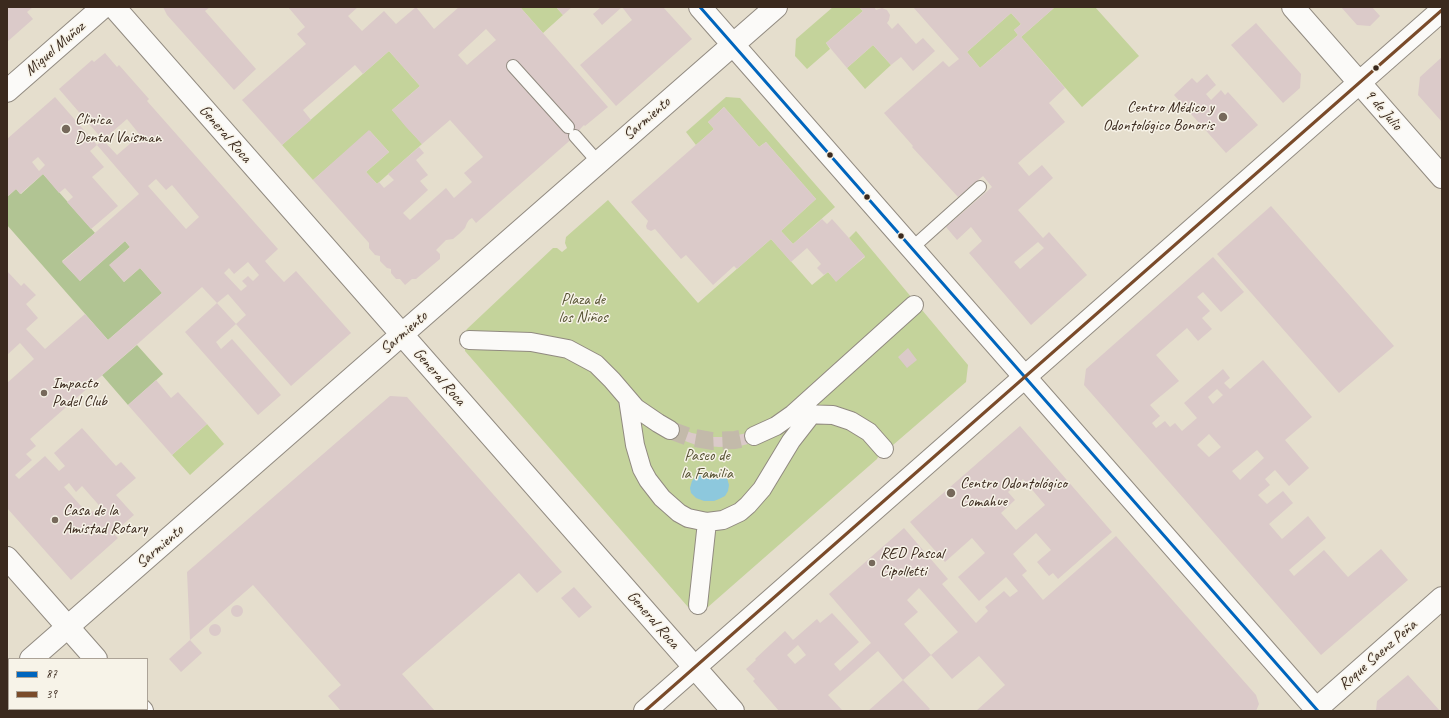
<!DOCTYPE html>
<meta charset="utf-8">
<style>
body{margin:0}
#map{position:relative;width:1449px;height:718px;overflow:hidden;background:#e5decd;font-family:Caveat,sans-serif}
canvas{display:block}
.frame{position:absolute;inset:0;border:8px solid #3b2a1e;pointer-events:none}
.legend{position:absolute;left:8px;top:658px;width:140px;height:52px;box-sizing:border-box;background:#f7f3e8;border:1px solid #aca397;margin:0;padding:5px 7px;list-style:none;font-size:12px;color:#3b2a1e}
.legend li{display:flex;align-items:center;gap:8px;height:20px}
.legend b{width:20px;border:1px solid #aca397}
</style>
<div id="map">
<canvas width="1449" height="718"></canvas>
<div class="frame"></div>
<ul class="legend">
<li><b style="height:5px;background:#0065bd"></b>87</li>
<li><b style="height:5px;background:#7a4b2a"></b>39</li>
</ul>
</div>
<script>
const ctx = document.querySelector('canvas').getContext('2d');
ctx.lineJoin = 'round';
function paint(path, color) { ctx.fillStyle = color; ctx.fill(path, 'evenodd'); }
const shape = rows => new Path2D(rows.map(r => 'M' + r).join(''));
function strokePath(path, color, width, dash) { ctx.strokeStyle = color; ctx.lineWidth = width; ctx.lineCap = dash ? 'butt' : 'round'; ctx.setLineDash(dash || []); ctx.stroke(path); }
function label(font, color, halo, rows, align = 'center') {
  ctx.font = font + ' Caveat,sans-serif'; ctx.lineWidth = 3; ctx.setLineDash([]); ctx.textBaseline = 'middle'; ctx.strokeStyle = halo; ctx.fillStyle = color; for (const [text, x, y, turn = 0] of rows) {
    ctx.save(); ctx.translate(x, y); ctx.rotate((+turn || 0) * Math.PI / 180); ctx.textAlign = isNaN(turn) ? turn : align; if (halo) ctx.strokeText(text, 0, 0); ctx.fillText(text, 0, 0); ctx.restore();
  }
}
paint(shape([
 [520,7,556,7,563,15,543,33],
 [833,7,859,7,863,11,826,43,830,49,807,69,795,56,796,39],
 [1055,7,1095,7,1139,56,1082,107,1021,37],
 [1011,13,1021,24,1014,30,1018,35,980,68,967,52],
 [873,45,891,65,865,89,847,68],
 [389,51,420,86,392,110,422,144,377,184,366,172,389,152,370,131,313,180,282,145],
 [726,97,740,98,835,207,793,244,781,231,816,199,766,142,759,147,724,107,708,122,714,129,696,145,686,132],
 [608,200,698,303,771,239,812,285,828,272,836,281,865,257,849,238,856,231,968,365,966,382,893,445,891,445,879,455,877,459,708,607,688,607,465,351,465,349,467,347,465,332,467,329,553,248,557,248,562,252,567,248,565,243,566,237],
 [207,424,224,444,190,475,172,455]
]), '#c4d39b');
paint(shape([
 [43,174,95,233,62,261,80,281,125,241,130,247,110,265,124,282,140,268,162,293,108,340,7,225,7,197,16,189,21,194],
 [137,345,163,374,128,405,102,375]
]), '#b1c493');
paint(shape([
 [705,472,718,473,725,475,727,478,729,485,728,491,725,496,719,499,714,501,704,501,696,498,691,493,690,488,692,481,698,474]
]), '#8dc8dd');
paint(shape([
 [7,7,33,7,27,12,33,19,7,42],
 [163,7,210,7,205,11,256,69,234,90,167,15],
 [288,7,358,7,348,16,362,31,384,11,396,24,416,7,434,29,459,7,520,7,608,107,585,126,584,125,581,128,575,136,476,223,472,218,469,220,467,223,465,228,459,234,453,239,446,240,436,250,440,254,440,259,416,279,412,279,405,285,400,279,396,279,391,273,391,269,387,268,380,261,380,256,375,255,369,248,369,243,313,180,369,130,389,152,366,172,377,184,379,182,384,188,394,180,388,174,419,147,424,153,416,160,428,175,420,181,428,190,403,213,410,220,446,188,454,198,472,182,464,173,483,157,450,120,422,144,406,127,392,110,420,86,389,51,363,74,355,65,303,110,311,120,282,145,242,100,306,44,297,34,305,27],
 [486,29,496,40,467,65,458,55],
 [556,7,572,7,563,15],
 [601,7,663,7,692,39,616,106,580,65,632,20,622,7,602,25,593,14],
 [859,7,874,7,876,10,882,8,887,10,890,15,889,20,887,23,892,29,898,23,916,44,923,38,935,51,913,71,901,57,891,65,873,45,847,68,826,43,863,11],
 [913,7,1055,7,1021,37,1065,88,1049,103,1065,122,1018,163,1029,176,1042,165,1053,178,1018,210,1043,238,1049,232,1087,275,1031,325,969,253,982,241,971,227,957,240,946,227,992,187,983,176,958,197,912,147,913,146,884,113,943,61,949,67,959,59],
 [1011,13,1021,24,1014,30,1018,35,980,68,967,52],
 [1038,242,1044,248,1020,269,1014,262],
 [1341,7,1372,7,1380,16,1370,26,1357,25],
 [1256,23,1301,74,1300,88,1283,103,1231,45],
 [105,53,117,67,119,65,149,99,147,101,278,249,265,261,271,268,284,282,296,271,351,333,291,386,236,324,246,315,228,294,217,303,236,324,216,342,221,349,232,339,281,395,258,415,185,332,217,303,202,287,30,439,36,446,26,454,32,460,15,475,19,479,45,456,59,471,65,466,54,453,82,428,116,466,121,462,136,478,116,495,134,515,113,533,118,538,71,580,7,508,7,383,34,359,20,343,7,355,7,271,21,286,24,283,36,295,26,304,38,318,26,329,45,349,85,314,108,340,162,293,140,268,124,282,109,265,130,247,125,241,80,281,62,262,139,194,97,145,103,140,117,155,140,135,127,119,103,140,59,89,92,60,94,62],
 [156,179,166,190,172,185,199,217,186,229,148,186],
 [248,262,259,275,253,281,248,276,242,281,247,286,241,291,224,273,229,268,234,274],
 [69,483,76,492,82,486,104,511,99,516,93,511,89,515,64,487],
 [1442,57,1442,122,1418,95,1420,77],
 [1207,74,1216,85,1206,94,1211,100,1221,90,1225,95,1228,92,1258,125,1226,153,1174,95,1192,78,1197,83],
 [55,97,97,145,90,151,104,167,92,177,118,206,91,229,67,202,73,197,65,188,59,193,43,174,20,194,16,189,7,197,7,139],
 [38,157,45,165,39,171,32,162],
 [724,107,759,147,766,142,816,199,781,231,793,244,822,219,827,224,832,219,865,256,836,282,828,272,824,275,817,268,821,264,807,248,791,262,771,239,737,269,734,266,713,285,686,255,681,259,655,229,651,231,647,229,646,226,648,221,631,202,714,129,708,122],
 [1271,206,1394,346,1339,393,1217,254],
 [1213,257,1244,292,1221,312,1203,292,1197,297,1210,311,1202,318,1212,329,1198,341,1187,328,1156,355,1179,381,1150,405,1160,416,1152,423,1156,428,1165,421,1170,427,1175,423,1182,431,1197,418,1184,403,1223,369,1230,378,1224,383,1230,389,1263,360,1312,417,1285,440,1309,468,1289,486,1275,470,1265,479,1270,485,1258,495,1267,504,1283,491,1293,503,1269,524,1282,539,1308,516,1326,538,1289,570,1294,576,1324,550,1348,577,1381,549,1408,580,1321,655,1084,385,1086,369],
 [1217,389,1223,395,1213,404,1208,397],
 [1209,434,1221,447,1209,457,1197,445],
 [1257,450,1264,458,1240,480,1232,471],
 [908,348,917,360,907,368,898,357],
 [156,380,171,398,178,392,207,424,172,455,128,405],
 [390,396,407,397,562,572,537,593,519,573,402,674,435,711,341,711,328,696,341,685,253,585,190,640,202,653,181,672,169,659,190,640,187,572],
 [672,425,692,433,713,437,728,437,747,433,752,443,740,446,719,447,696,445,674,437],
 [1020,426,1112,532,1058,579,1053,573,1049,576,1037,562,1051,550,1036,533,1013,554,1027,571,1022,575,1043,600,1116,536,1256,695,1259,704,1256,711,976,711,1005,685,979,656,952,679,931,655,958,632,919,588,907,600,918,612,904,624,931,655,903,680,878,651,828,695,843,711,779,711,753,681,755,679,746,669,756,660,755,659,785,631,793,640,817,619,820,623,832,613,859,642,834,664,840,671,871,643,829,594,904,528,948,579,942,584,976,623,988,611,985,607,1004,591,1010,597,1018,591,1006,577,979,601,958,577,985,553,972,538,945,562,910,522],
 [1023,479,1045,505,1016,530,1001,513,1015,500,1008,492],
 [798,645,806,655,795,664,787,655],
 [574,587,592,607,579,618,561,598],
 '231 611a6 6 0 1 1 12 0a6 6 0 1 1-12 0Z',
 '209 630a6 6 0 1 1 12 0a6 6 0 1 1-12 0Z',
 [1408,675,1440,711,1376,711,1377,701],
 [903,680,930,709,928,711,868,711]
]), '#dbcac9');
strokePath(shape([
 [670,430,689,437,712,441,735,440,754,436]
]), '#c3baaa', 18, [18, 9]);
const service = shape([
 [513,66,568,127],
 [575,136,598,162],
 [912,248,980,187]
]);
const pedestrian = shape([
 [469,340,531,342,568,349,596,364,612,380,636,408,658,423,670,430],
 [628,399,635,445,642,469,648,480,662,498,679,513,688,518,707,522,723,520,740,512,748,505,762,489,791,441,812,414],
 [800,414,833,415,851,421,869,432,884,449],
 [754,436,776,426,793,414,914,305],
 [698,605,707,522]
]);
const minor = shape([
 [1293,7,1442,177],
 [7,91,103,7],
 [7,558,96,659],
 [140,709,142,711],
 [645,711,1442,10],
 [1314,711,1442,598]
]);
const tertiary = shape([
 [114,7,733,711],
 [700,7,1318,711],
 [31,659,776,7],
 [7,680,9,679]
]);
strokePath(service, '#918a80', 14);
strokePath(pedestrian, '#918a80', 20);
strokePath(minor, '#918a80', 24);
strokePath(tertiary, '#918a80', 24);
strokePath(service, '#fbfaf8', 12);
strokePath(pedestrian, '#fbfaf8', 18);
strokePath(minor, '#fbfaf8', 22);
strokePath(tertiary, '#fbfaf8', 22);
strokePath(shape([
 [700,7,1318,711]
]), '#0065bd', 3);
strokePath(shape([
 [645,711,1442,10]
]), '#7a4b2a', 3);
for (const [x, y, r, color] of [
 [1376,68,3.5,"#3b2a1e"],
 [1223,117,5,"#76695b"],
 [66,129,5,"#76695b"],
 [830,155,3.5,"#3b2a1e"],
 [867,197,3.5,"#3b2a1e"],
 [901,236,3.5,"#3b2a1e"],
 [44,393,4,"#76695b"],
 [951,493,5,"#76695b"],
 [55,520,4,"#76695b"],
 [872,563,4,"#76695b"]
]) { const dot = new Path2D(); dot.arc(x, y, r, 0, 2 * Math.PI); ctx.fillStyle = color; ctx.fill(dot); strokePath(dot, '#f7f3e8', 1.5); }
label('16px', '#3b2a1e', '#f7f3e8', [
 ["Miguel Muñoz",55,49,-41],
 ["9 de Julio",1383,110,49],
 ["Sarmiento",647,119,-41],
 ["General Roca",225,134,49],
 ["Sarmiento",404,333,-41],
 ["General Roca",439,377,49],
 ["Sarmiento",160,547,-41],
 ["General Roca",653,620,49],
 ["Roque Saenz Peña",1378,655,-41]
]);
label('16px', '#3b2a1e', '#f7f3e8', [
 ["Centro Médico y",1214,108,"right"],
 ["Odontológico Bonoris",1214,126,"right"],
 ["Clinica",75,120],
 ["Dental Vaisman",75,138],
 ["Impacto",52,384],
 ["Padel Club",52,402],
 ["Centro Odontológico",960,484],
 ["Comahue",960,502],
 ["Casa de la",63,511],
 ["Amistad Rotary",63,529],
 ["RED Pascal",880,554],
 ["Cipolletti",880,572]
], 'left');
label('16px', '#565233', '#f7f3e8', [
 ["Plaza de",583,300],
 ["los Niños",583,318],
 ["Paseo de",707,456],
 ["la Familia",707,474]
]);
</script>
